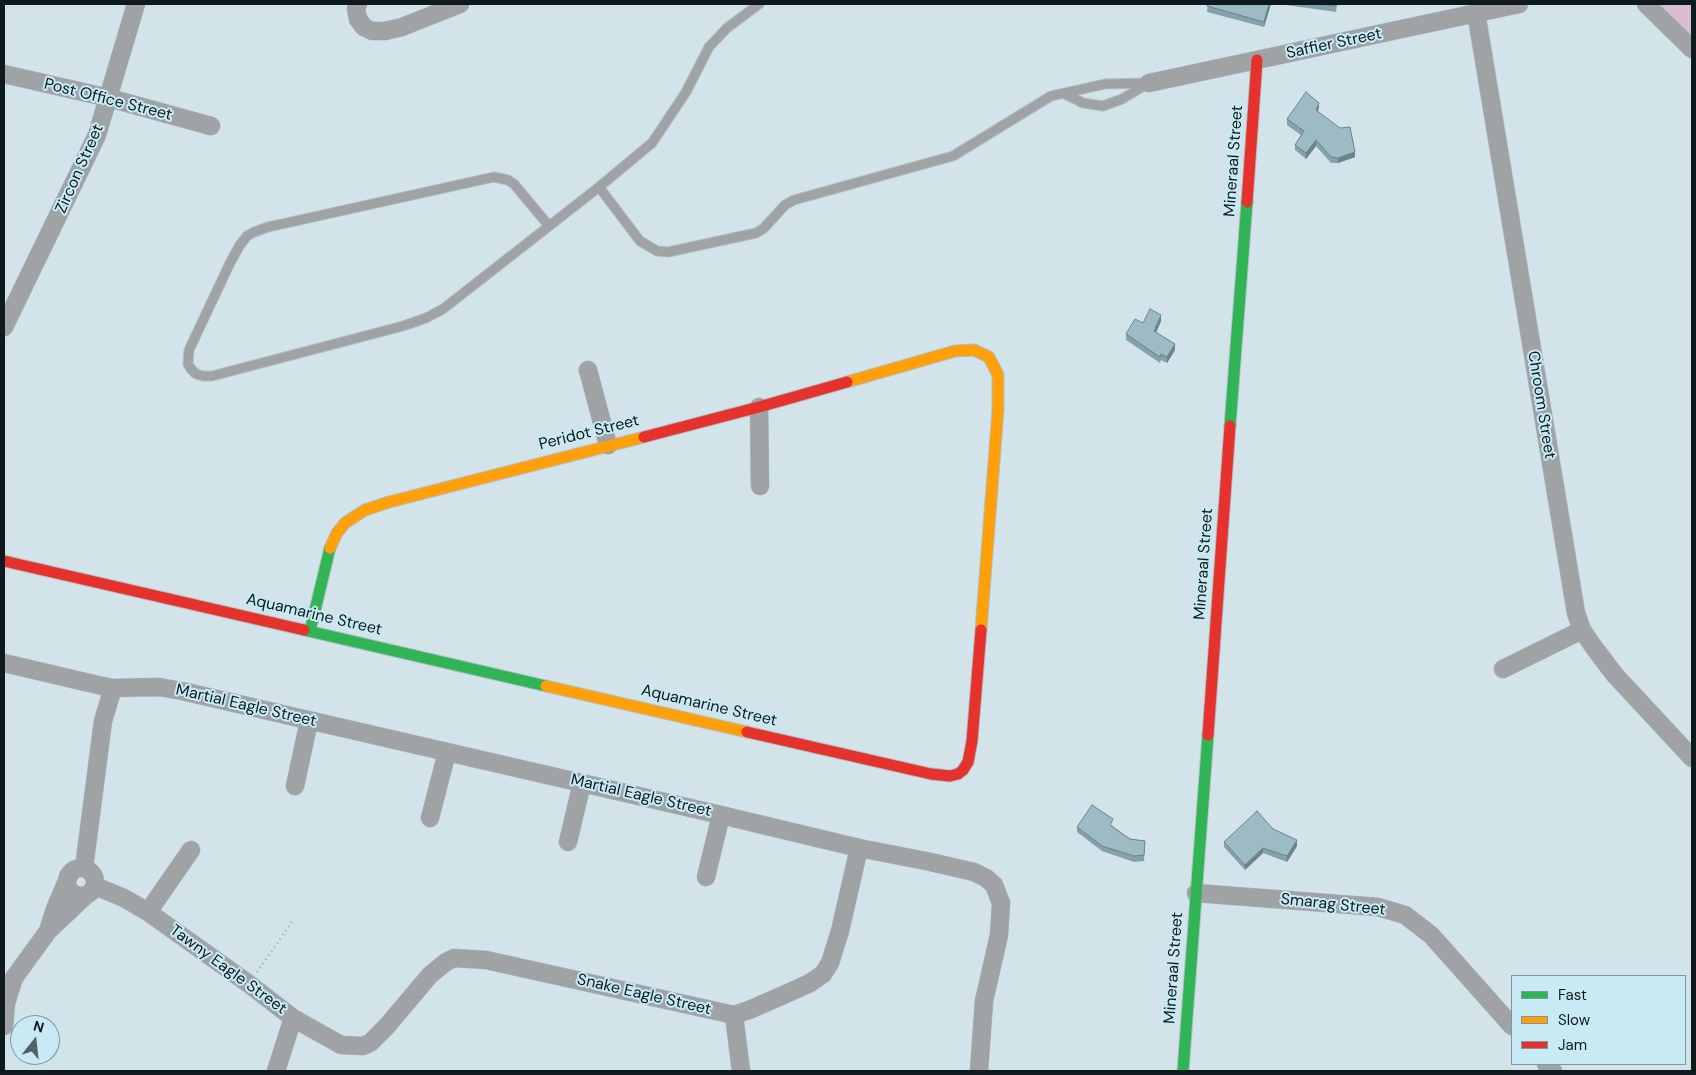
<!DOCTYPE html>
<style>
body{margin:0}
#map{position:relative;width:1696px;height:1075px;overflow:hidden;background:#d2e4ea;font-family:"DM Sans",sans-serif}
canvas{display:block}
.frame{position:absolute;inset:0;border:5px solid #0e1a1d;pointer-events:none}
.legend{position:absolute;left:1511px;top:975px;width:175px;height:90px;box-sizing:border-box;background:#c8eaf4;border:1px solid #7e979e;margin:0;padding:6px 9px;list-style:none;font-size:15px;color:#0e1a1d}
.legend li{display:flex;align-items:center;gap:10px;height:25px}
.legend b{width:25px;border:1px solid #7e979e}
.north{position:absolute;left:10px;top:1015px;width:50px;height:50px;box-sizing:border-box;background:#c8eaf4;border:1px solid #7e979e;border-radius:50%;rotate:16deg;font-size:14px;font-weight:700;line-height:20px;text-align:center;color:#0e1a1d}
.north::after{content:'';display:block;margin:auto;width:18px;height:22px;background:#536165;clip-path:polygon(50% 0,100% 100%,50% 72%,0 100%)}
</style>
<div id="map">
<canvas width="1696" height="1075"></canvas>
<div class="frame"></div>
<ul class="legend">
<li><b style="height:6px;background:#30b455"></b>Fast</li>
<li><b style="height:6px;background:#ff9f0a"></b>Slow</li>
<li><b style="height:6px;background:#e5322d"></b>Jam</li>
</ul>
<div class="north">N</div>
</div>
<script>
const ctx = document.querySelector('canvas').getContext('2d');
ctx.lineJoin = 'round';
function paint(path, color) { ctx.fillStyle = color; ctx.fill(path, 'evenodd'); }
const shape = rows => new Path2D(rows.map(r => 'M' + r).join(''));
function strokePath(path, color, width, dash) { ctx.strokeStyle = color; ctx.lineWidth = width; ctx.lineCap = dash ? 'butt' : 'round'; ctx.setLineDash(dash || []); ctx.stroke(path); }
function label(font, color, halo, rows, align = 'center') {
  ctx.font = font + ' "DM Sans",sans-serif'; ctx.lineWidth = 4; ctx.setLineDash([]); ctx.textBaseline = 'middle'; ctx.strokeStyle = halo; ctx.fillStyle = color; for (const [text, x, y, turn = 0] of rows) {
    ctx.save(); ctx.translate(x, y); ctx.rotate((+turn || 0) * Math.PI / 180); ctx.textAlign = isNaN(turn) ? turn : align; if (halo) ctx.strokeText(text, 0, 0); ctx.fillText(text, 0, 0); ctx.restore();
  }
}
paint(shape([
 [1658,4,1692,4,1692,41]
]), '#d8bed0');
const lane = shape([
 [1065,94,1083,103,1103,106,1122,99,1147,84],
 [599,187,640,241,657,251,668,252,756,233,764,228,785,205,794,200,953,156,1051,96,1105,84,1149,83],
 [549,226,514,184,508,180,494,177,268,227,254,232,247,236,240,245,230,263,189,350,188,364,191,369,196,374,203,376,212,376,403,326,426,318,443,309,599,187,652,143,686,92,709,47,727,28,759,4]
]);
const street = shape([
 [358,4,356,9,358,19,364,27,372,31,385,31,402,27,460,4],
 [1646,4,1692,49],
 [1476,12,1576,613,1582,630,1593,646,1614,674,1692,758],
 [4,74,109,98,211,126],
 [1149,83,1519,4],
 [4,327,97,135,136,4],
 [588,370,608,445],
 [759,407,760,486],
 [4,663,98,685,113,688,159,687,182,691,721,815,859,848,926,861,974,872,986,878,994,885,1001,903,999,935,984,1001,979,1071],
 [1503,669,1582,630],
 [295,786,309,721],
 [430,818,447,752],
 [568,842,582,783],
 [84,868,103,721,113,688],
 '67 882a14 14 0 1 1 28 0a14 14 0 1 1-28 0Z',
 [706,877,721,815],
 [95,886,124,898,148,912,249,984,293,1018,341,1045,363,1046,370,1043,387,1026,430,975,446,962,454,958,486,960,734,1015,749,1010,788,993,810,983,823,974,830,963,840,931,859,848],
 [1196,893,1378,907,1405,915,1431,935,1512,1026],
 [148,912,191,850],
 [48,931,55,909,69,876],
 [734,1015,741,1071],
 [4,1026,6,1003,14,978,48,931,85,896],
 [1546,1064,1553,1071],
 [276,1071,293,1018]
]);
const fast = shape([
 [1230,426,1247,202],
 [304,630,546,686],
 [310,631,330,548],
 [1183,1071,1208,735]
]);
const slow = shape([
 [847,382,955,351,974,350,989,357,998,375,998,410,981,630],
 [330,548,337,533,345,523,365,510,389,502,644,437],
 [546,686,747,732]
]);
const jam = shape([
 [1247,202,1257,60],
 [644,437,759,407,847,382],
 [4,561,304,630],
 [747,732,931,774,950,776,958,774,963,770,968,762,972,741,981,630],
 [1208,735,1230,426]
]);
strokePath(lane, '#b0bfc3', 11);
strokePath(street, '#b0bfc3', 19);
strokePath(fast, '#b0bfc3', 13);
strokePath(slow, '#b0bfc3', 13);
strokePath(jam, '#b0bfc3', 13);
strokePath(shape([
 [257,972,292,922]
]), '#a0a8aa', 2.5, [1, 4]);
strokePath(lane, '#a0a3a5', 9);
strokePath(street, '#a0a3a5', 18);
strokePath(fast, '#30b455', 11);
strokePath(slow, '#ff9f0a', 11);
strokePath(jam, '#e5322d', 11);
paint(shape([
 [1208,4,1271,4,1264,27,1207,12],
 [1286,4,1337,4,1336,12,1286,5],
 [1319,108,1318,111,1355,157,1338,163,1331,163,1316,146,1306,159,1295,150,1295,145,1301,135,1287,125,1287,119],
 [1161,321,1156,333,1175,350,1167,363,1161,360,1160,363,1126,340,1126,334,1143,323],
 [1113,825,1112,826,1130,839,1145,841,1144,861,1134,862,1102,851,1077,832,1077,827],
 [1273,829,1297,846,1287,862,1263,853,1245,870,1224,847,1224,842]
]), '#86a1a9');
paint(shape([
 [1269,4,1271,4,1264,27,1264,22],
 [1319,103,1319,108,1316,115,1316,110],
 [1316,140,1316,146,1306,159,1306,153],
 [1355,152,1355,157,1338,163,1338,158],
 [1161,315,1161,321,1154,337,1154,331],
 [1175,344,1175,350,1167,363,1167,357],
 [1297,840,1297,846,1287,862,1287,856],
 [1263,848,1263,853,1245,870,1245,865]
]), '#6d838a');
const building = shape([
 [1208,4,1269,4,1264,22,1207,6,1208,4],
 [1319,4,1336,4,1336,6,1319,4],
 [1306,92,1319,103,1316,110,1340,128,1350,127,1355,152,1338,158,1331,157,1316,140,1306,153,1295,145,1304,131,1287,119,1306,92],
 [1150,309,1161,315,1154,331,1175,344,1167,357,1161,354,1160,357,1126,334,1135,319,1143,323,1150,309],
 [1092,805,1113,819,1110,825,1130,839,1145,841,1144,855,1134,856,1102,846,1077,827,1092,805],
 [1257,811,1273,829,1297,840,1287,856,1263,848,1245,865,1224,842,1257,811]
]);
paint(building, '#9cbbc5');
strokePath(building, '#6d838a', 1);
label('16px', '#0e1a1d', '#c8eaf4', [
 ["Saffier Street",1334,44,-12],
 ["Post Office Street",108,100,14],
 ["Mineraal Street",1234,161,-86],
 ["Zircon Street",80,169,-66],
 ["Chroom Street",1541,405,81],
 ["Peridot Street",589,433,-14],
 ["Mineraal Street",1204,564,-86],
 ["Aquamarine Street",314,615,13],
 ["Martial Eagle Street",246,706,13],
 ["Aquamarine Street",709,706,13],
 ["Martial Eagle Street",641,796,13],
 ["Smarag Street",1333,905,6],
 ["Mineraal Street",1174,968,-86],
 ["Tawny Eagle Street",228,970,36],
 ["Snake Eagle Street",644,995,13]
]);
</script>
